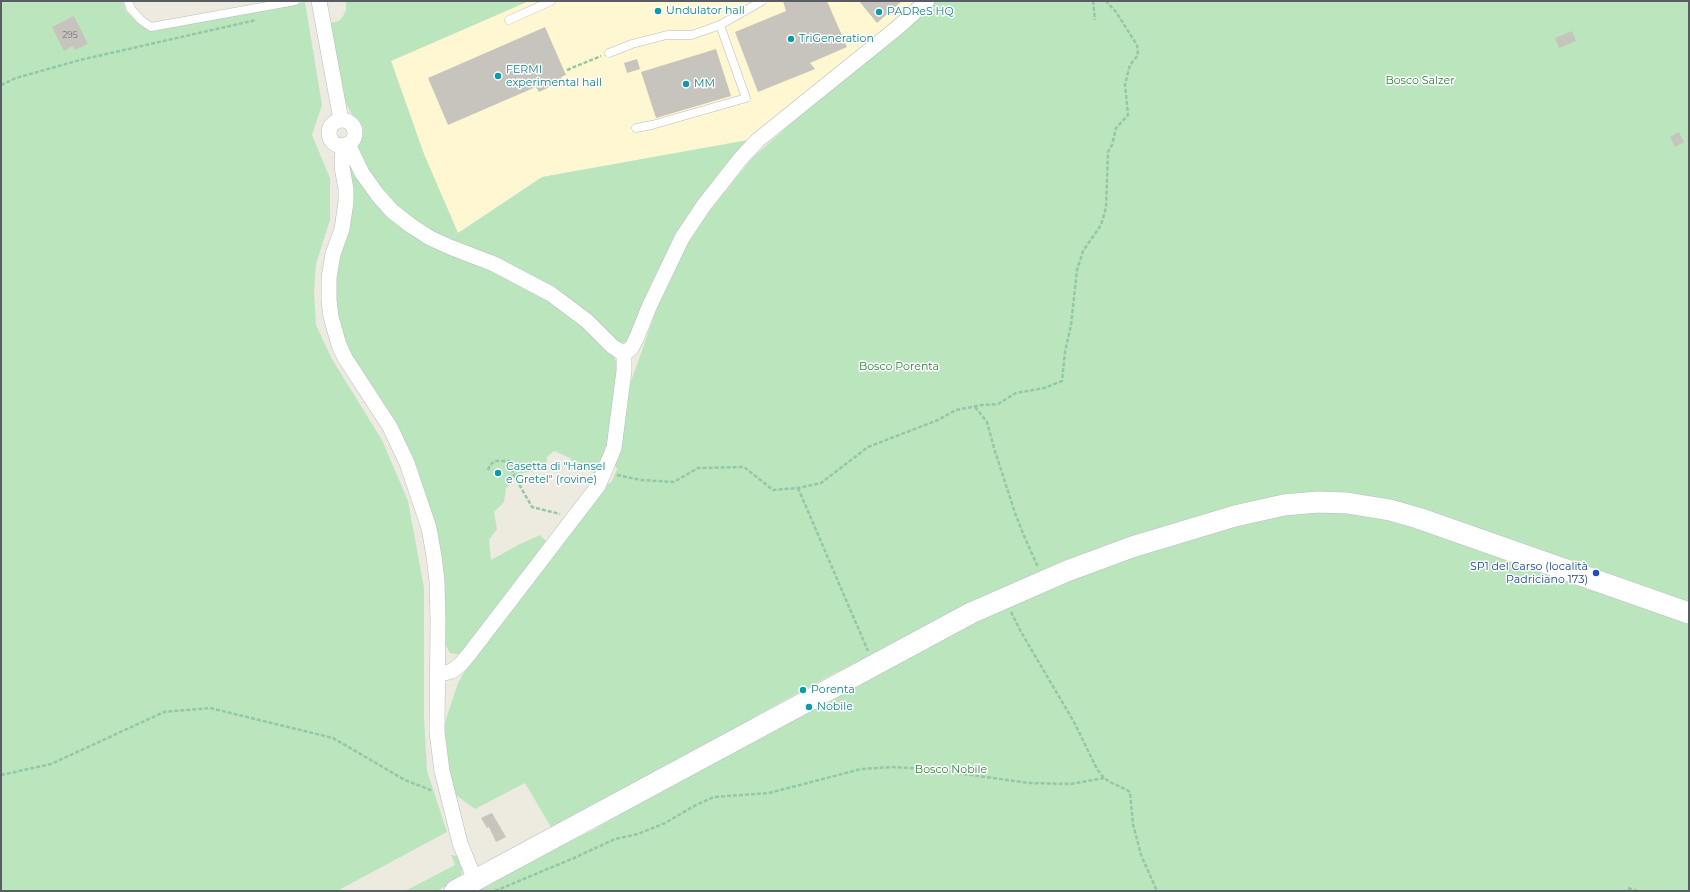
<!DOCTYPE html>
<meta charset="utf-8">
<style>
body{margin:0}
#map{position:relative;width:1690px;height:892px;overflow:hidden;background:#edebe0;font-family:Montserrat,sans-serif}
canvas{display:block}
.frame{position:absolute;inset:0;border:2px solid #595c62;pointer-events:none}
</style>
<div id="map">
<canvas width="1690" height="892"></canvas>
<div class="frame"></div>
</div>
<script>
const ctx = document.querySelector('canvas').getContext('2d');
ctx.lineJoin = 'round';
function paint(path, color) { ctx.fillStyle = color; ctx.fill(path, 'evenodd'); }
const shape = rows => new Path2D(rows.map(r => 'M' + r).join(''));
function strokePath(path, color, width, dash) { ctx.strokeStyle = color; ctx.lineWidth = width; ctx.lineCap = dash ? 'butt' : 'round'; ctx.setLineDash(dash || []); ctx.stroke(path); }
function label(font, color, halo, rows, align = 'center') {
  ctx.font = font + ' Montserrat,sans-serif'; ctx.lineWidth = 3; ctx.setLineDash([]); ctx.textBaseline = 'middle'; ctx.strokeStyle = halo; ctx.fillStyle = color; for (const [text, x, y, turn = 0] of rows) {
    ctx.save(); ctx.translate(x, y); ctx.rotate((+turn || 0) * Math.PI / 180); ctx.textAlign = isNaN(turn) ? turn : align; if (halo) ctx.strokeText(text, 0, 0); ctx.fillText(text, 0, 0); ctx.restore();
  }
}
paint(shape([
 [529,1,914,1,871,40,748,140,542,177,458,233,424,154,391,61]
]), '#fff7d2');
paint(shape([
 [1,1,123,1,126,11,139,24,154,31,305,2,322,105,312,135,330,178,330,220,316,264,314,292,316,325,332,359,382,440,408,501,424,588,424,717,427,771,447,832,337,891,1,891],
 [346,1,529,1,391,61,424,154,458,233,542,177,748,140,705,191,671,247,628,342,621,343,399,212,363,165,357,151,363,127,351,113,342,95,330,23,339,21,343,16,346,10],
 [935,1,1689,1,1689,605,1300,495,917,632,835,673,754,717,709,745,552,829,525,783,475,809,453,793,443,731,447,716,458,683,472,658,604,484,611,483,617,469,614,464,628,390,671,268,711,209,753,157,808,109,907,28],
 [352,162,375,200,566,310,612,354,618,364,613,428,598,474,579,468,570,458,554,451,547,457,546,469,523,473,506,488,504,502,494,512,497,529,489,540,491,560,518,545,540,535,546,541,536,558,461,655,450,653,444,642,420,479,408,448,356,365,343,340,334,298,348,171],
 [1329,510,1399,521,1689,622,1689,891,473,891,525,863,593,830,695,770,1003,606,1130,556,1275,514],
 [451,855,458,856,463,866,461,877,437,891,405,891,455,865]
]), '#bbe6bd');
paint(shape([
 [783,1,827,1,847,47,810,63,815,69,758,92,735,32,786,11],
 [859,1,902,1,877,23],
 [74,16,88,44,75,50,73,46,64,51,52,27],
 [545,27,566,75,561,77,563,81,539,92,536,87,448,125,428,78],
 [1572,31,1576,41,1559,48,1555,38],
 [716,49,731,96,656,118,641,72],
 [637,59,640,69,627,73,624,63],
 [1679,132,1684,142,1675,147,1670,137],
 [492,813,506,837,496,842,489,827,487,828,481,818]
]), '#c7c4bd');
const lane = shape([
 [128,1,131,9,141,20,151,27,295,1],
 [509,20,551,1],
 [609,53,632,44,667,35,692,35,720,25],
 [636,128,652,125,746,98,720,25,762,1]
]);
const street = shape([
 [319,1,341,120],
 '329 133a13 13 0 1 1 26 0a13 13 0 1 1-26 0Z',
 [348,144,362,173,377,194,392,211,410,225,430,238,450,247,494,264,551,294,587,321,612,346,624,354],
 [343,145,342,167,346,189,346,202,342,229,333,254,329,278,329,300,331,317,339,345,345,358,390,427,407,463,429,528,434,556,437,581,438,620,437,732,442,771,460,843,475,880],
 [437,675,452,671,461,664,470,653,598,486,614,448,624,371,624,354,632,347,637,337,649,307,682,238,704,205,741,158,758,140,897,28,927,1]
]);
const secondary = shape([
 [455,891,971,613,1067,571,1132,547,1235,516,1284,505,1318,502,1347,503,1390,510,1418,518,1689,613]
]);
strokePath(lane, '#b8bac0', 9);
strokePath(street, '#b8bac0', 16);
strokePath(secondary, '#b9bcc3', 22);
strokePath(shape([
 [1093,1,1095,20],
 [567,70,601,56],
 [1,85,16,78,80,60,256,20],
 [975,407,987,422,994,448,1015,513,1024,536,1038,567],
 [488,470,490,465,495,461,510,461,514,468,512,470,515,477,532,507,560,514],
 [617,475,641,480,674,482,698,468,744,467,773,490,798,488,821,483,868,447,938,420,956,410,982,405,998,404,1016,393,1044,388,1062,381,1065,352,1071,325,1077,270,1083,251,1101,225,1106,208,1108,152,1112,145,1116,128,1128,115,1125,84,1130,65,1138,55,1137,45,1116,12,1106,1],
 [798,488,868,651],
 [1011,612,1021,632,1074,722,1097,769,1104,778,1110,782,1127,790,1130,792,1133,824,1141,855,1157,891],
 [1,775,51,764,164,712,210,708,333,738,405,780,433,791],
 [1628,888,1637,891],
 [495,891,574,858,615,839,638,834,665,823,696,805,714,797,769,793,861,769,892,767,928,769,1029,783,1071,784,1104,778]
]), '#93c7a5', 2.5, [4, 2]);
strokePath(lane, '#fff', 8);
strokePath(street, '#fff', 15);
strokePath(secondary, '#fff', 21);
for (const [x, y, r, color] of [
 [658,11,4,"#0f9aa8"],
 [879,12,4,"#0f9aa8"],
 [791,39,4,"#0f9aa8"],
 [498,76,4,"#0f9aa8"],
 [686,84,4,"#0f9aa8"],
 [498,473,4,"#0f9aa8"],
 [1596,573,4,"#1a4fb4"],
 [803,690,4,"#0f9aa8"],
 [809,707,4,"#0f9aa8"]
]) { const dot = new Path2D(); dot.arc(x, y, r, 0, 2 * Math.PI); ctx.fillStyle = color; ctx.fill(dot); strokePath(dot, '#fff', 1.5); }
label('9px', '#747679', null, [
 ["295",70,35]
]);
label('11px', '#0d838f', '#fff', [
 ["Undulator hall",666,11],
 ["PADReS HQ",887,12],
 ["TriGeneration",799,39],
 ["FERMI",506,70],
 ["experimental hall",506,83],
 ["MM",694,84],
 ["Casetta di \"Hansel",506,467],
 ["e Gretel\" (rovine)",506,480],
 ["Porenta",811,690],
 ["Nobile",817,707]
], 'left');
label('11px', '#308239', '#fff', [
 ["Bosco Salzer",1420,81],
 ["Bosco Porenta",899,367],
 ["Bosco Nobile",951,770]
]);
label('11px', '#164399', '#fff', [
 ["SP1 del Carso (località",1588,567],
 ["Padriciano 173)",1588,580]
], 'right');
</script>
